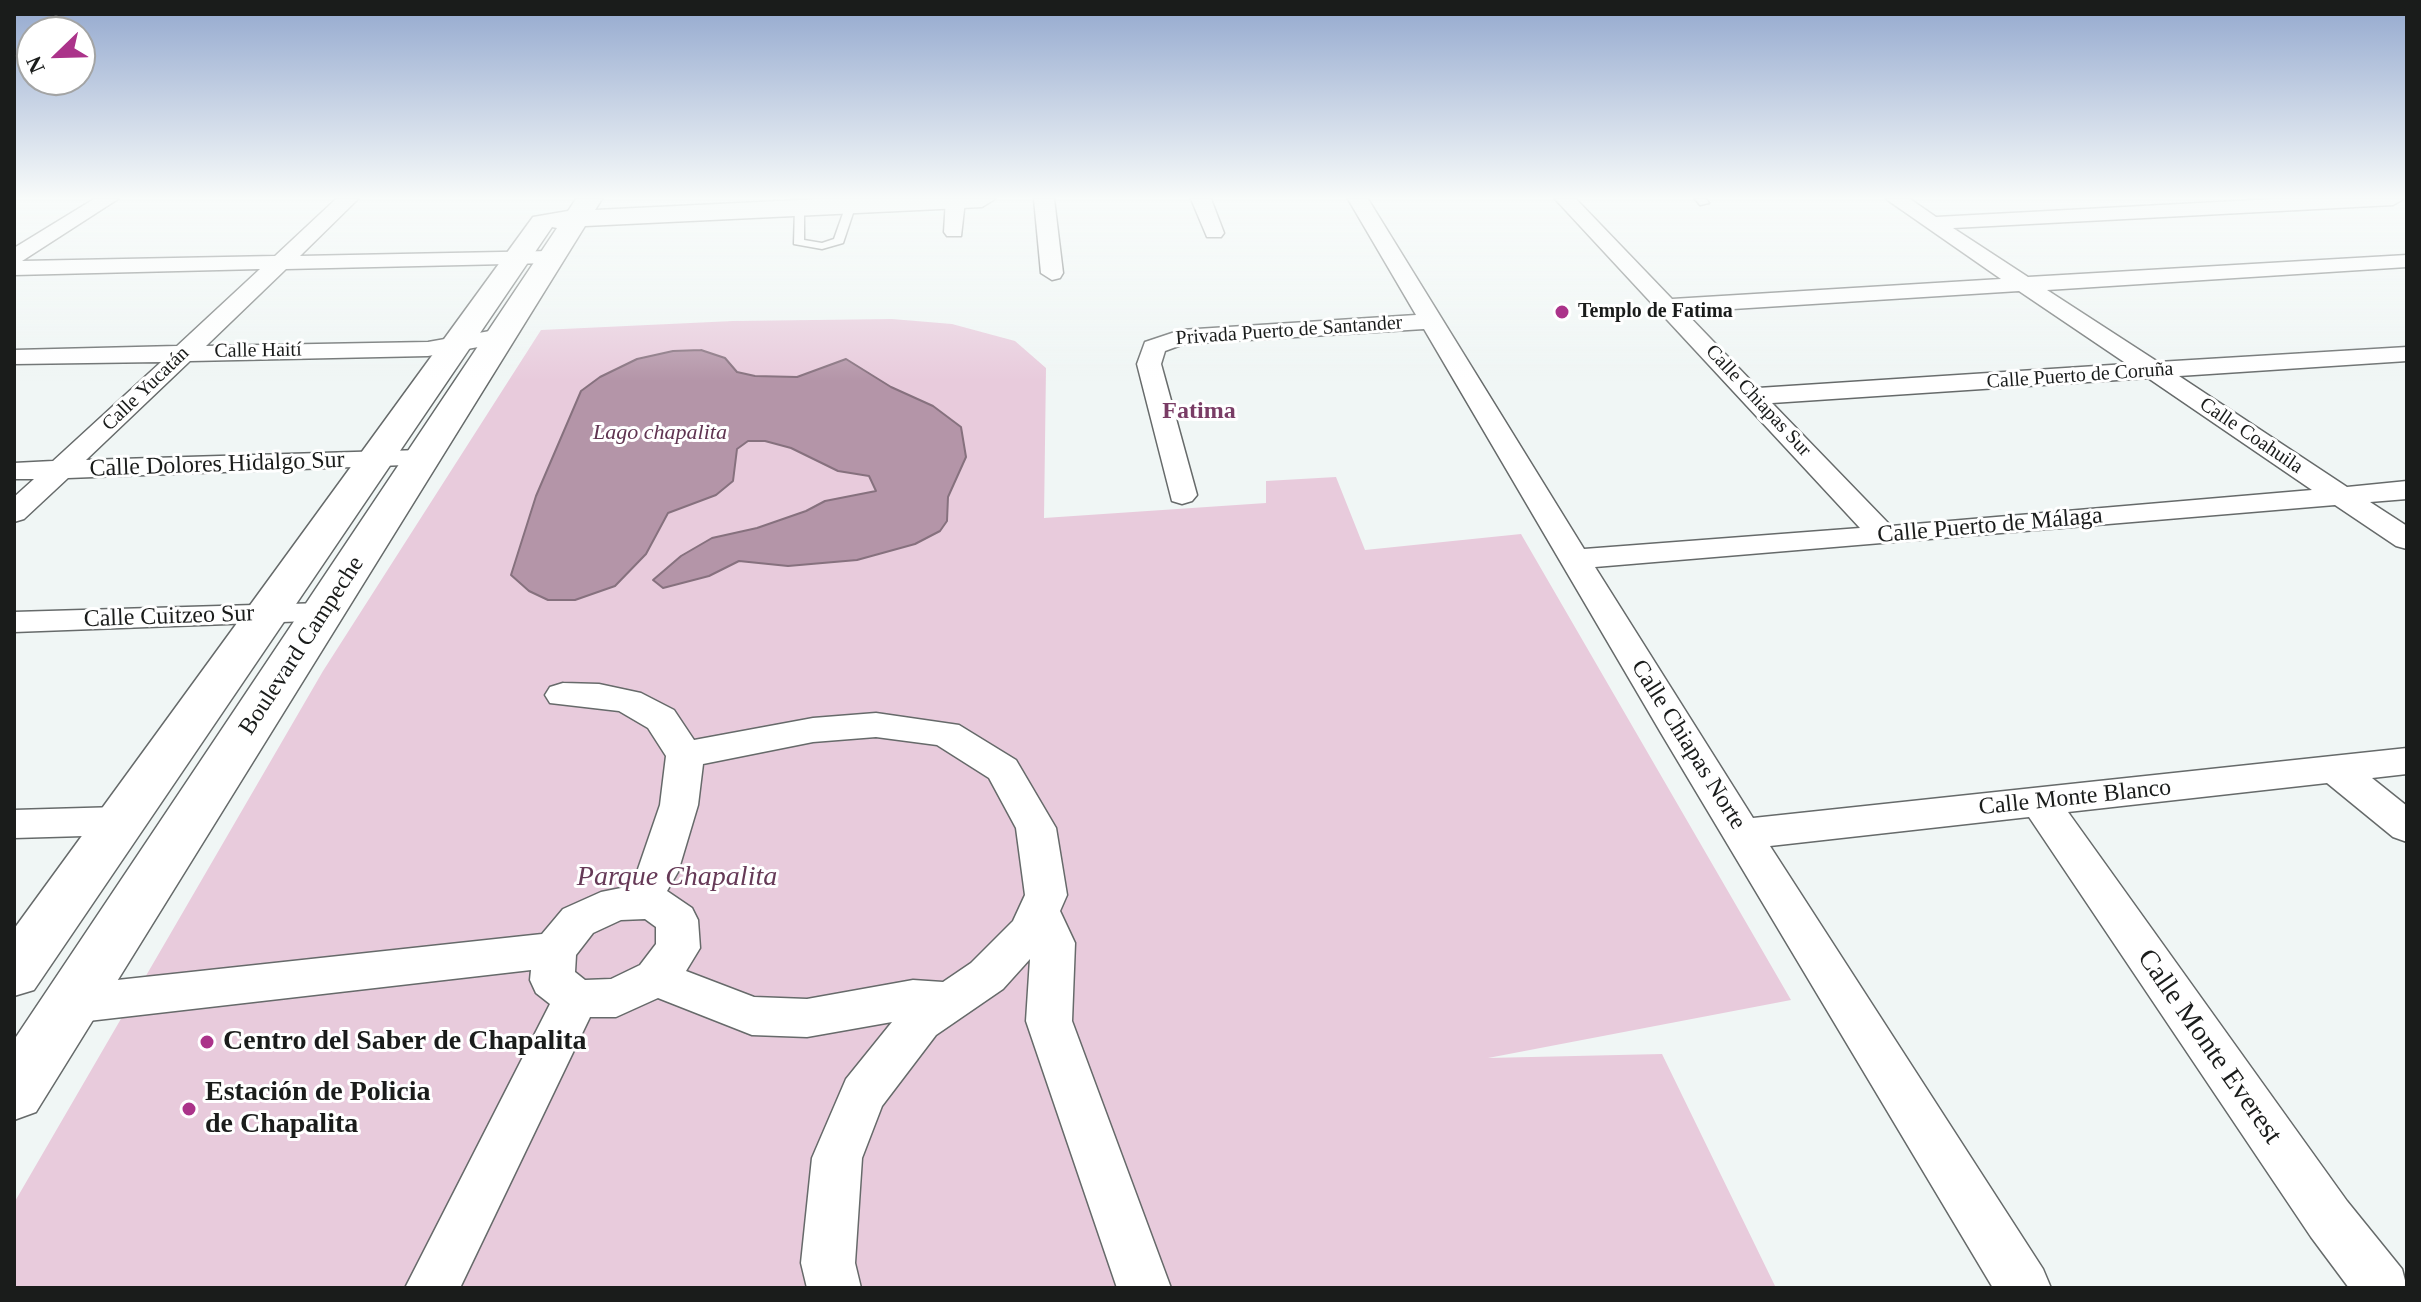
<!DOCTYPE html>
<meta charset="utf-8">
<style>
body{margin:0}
#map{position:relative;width:2421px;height:1302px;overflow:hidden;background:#f0f6f5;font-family:"Times New Roman",serif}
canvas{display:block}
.frame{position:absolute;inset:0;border:16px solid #1a1c1b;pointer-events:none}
.north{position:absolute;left:16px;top:16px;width:80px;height:80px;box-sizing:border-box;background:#fff;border:2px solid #a3a4a4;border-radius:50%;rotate:247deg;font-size:22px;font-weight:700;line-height:32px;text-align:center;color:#1a1c1b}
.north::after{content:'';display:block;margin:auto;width:28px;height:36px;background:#ab338a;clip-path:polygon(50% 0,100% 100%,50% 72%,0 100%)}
</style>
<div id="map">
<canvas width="2421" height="1302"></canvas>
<div class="frame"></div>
<div class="north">N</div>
</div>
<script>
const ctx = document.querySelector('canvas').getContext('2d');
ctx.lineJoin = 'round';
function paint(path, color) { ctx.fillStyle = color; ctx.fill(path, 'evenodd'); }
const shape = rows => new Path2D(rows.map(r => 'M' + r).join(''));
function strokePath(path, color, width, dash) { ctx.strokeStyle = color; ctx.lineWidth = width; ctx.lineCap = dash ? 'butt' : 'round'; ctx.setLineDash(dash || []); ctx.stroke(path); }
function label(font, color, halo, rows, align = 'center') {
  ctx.font = font + ' "Times New Roman",serif'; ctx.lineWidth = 6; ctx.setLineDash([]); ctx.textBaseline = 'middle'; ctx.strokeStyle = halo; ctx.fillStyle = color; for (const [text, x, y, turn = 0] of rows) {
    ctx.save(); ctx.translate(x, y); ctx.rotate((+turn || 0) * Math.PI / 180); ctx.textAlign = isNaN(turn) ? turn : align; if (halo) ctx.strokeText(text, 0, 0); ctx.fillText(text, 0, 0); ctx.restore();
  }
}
paint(shape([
 [892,319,952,324,1015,341,1046,368,1044,518,1266,503,1266,481,1336,477,1365,550,1521,534,1791,1000,1488,1058,1662,1054,1776,1288,14,1288,14,1203,323,671,541,330,733,321]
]), '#e8cbdc');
const water = shape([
 [701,350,725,358,737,372,755,376,797,377,846,359,891,387,933,406,961,427,966,457,948,497,947,521,940,531,915,544,857,560,788,566,739,561,709,576,663,588,653,580,681,556,712,538,757,528,806,511,825,501,876,491,869,476,838,471,791,448,765,441,748,441,737,449,733,481,716,495,668,513,646,554,615,586,575,600,548,600,529,591,511,575,536,496,581,391,600,377,637,359,673,351,701,350]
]);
paint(water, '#b495a8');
strokePath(water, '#86717e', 2);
const lane = shape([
 [1695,199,1706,199,1709,203,1700,205,1695,199],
 [846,205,855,207,843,243,822,249,794,244,795,207,804,209,804,240,822,243,834,239,846,205]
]);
const street = shape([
 [94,199,118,199,22,261,275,256,336,199,358,199,300,256,551,251,562,257,551,263,286,269,206,346,428,342,501,329,513,336,501,343,428,356,190,361,86,460,421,450,431,452,435,458,431,464,68,478,24,519,14,522,14,497,34,479,14,479,14,463,53,461,161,362,14,364,14,350,177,346,260,269,14,275,14,248,94,199],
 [946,199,965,201,961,236,947,236,944,232,946,199],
 [1034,199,1054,199,1063,273,1060,278,1052,280,1041,273,1034,199],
 [1191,199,1211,199,1224,233,1221,237,1207,237,1191,199],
 [1348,199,1368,199,1584,549,1860,528,1555,199,1576,199,1672,299,2001,279,1886,199,1910,199,1936,217,2274,199,2403,199,2393,205,1953,228,2028,277,2407,255,2407,267,2047,290,2158,362,2407,347,2407,361,2179,376,2347,487,2407,481,2407,499,2370,502,2407,526,2407,549,2396,546,2335,505,1595,567,1753,818,2407,748,2407,774,2372,778,2407,806,2407,842,2393,837,2327,783,2068,812,2347,1201,2402,1269,2407,1288,2349,1288,2311,1237,2029,817,1770,846,2043,1269,2051,1288,1993,1288,1661,733,1424,329,1184,344,1165,351,1161,364,1197,495,1192,501,1182,504,1172,501,1137,364,1145,342,1181,330,1416,315,1348,199],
 [2019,291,2127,364,1758,388,1685,312,2019,291],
 [2148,378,2312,490,1891,526,1772,403,2148,378],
 [323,603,335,606,339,613,335,620,14,632,14,612,323,603],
 [563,683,599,684,641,693,674,710,694,740,813,718,876,713,959,725,1016,760,1056,828,1067,895,1060,911,1075,943,1072,1021,1171,1288,1117,1288,1026,1021,1030,959,1003,989,936,1035,882,1106,862,1158,855,1263,861,1288,807,1288,801,1263,812,1158,846,1079,892,1022,807,1037,752,1035,658,998,616,1017,590,1017,460,1288,405,1288,550,1004,536,993,530,980,531,970,71,1023,55,1017,48,1004,55,991,71,985,542,934,563,909,601,892,626,887,638,869,660,805,666,756,648,728,619,711,550,703,545,695,550,687,563,683],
 [876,737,937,745,989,778,1016,828,1025,895,1013,921,971,963,943,982,913,980,807,999,754,997,686,971,700,948,698,920,692,908,667,891,678,872,698,805,703,764,813,742,876,737],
 [645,919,656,927,656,944,640,965,611,979,585,980,575,972,576,955,593,933,621,920,645,919],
 [119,807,133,811,139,821,133,831,119,835,14,838,14,810,119,807]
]);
const secondary = shape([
 [576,199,602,199,595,210,820,199,995,199,982,207,585,226,36,1112,14,1120,14,1040,557,228,552,227,34,990,14,996,14,929,533,217,568,211,576,199]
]);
strokePath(lane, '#666a6a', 3);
strokePath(street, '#666a6a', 3);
strokePath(secondary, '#666a6a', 3);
paint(lane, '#fff');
paint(street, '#fff');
paint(secondary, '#fff');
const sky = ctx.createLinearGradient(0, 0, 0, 381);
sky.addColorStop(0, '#93a8ce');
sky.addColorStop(0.52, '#f8fbfa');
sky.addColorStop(1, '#f8fbfa00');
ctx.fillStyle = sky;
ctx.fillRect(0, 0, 2421, 381);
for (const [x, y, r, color] of [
 [1562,312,8,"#ab338a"],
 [207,1042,8,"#ab338a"],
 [189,1109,8,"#ab338a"]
]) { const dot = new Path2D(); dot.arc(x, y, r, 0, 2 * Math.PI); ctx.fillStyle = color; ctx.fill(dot); strokePath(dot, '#fff', 3); }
label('bold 20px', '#1a1c1b', '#fff', [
 ["Templo de Fatima",1578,312]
], 'left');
label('20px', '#1a1c1b', '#fff', [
 ["Privada Puerto de Santander",1289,331,-4],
 ["Calle Haití",258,351,-1],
 ["Calle Puerto de Coruña",2080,376,-4],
 ["Calle Yucatán",146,389,-44],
 ["Calle Chiapas Sur",1758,401,47],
 ["Calle Coahuila",2251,436,34]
]);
label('italic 22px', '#603451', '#fff', [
 ["Lago chapalita",660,433]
]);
label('bold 24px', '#793c65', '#fff', [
 ["Fatima",1199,412]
]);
label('24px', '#1a1c1b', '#fff', [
 ["Calle Dolores Hidalgo Sur",217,465,-2],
 ["Calle Puerto de Málaga",1990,526,-5],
 ["Calle Cuitzeo Sur",169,617,-2],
 ["Boulevard Campeche",302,646,-57],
 ["Calle Chiapas Norte",1688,745,58],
 ["Calle Monte Blanco",2075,798,-6]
]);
label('italic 28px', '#663a57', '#fff', [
 ["Parque Chapalita",677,878]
]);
label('bold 28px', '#1a1c1b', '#fff', [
 ["Centro del Saber de Chapalita",223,1042],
 ["Estación de Policia",205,1093],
 ["de Chapalita",205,1125]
], 'left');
label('28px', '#1a1c1b', '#fff', [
 ["Calle Monte Everest",2209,1047,55]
]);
</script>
